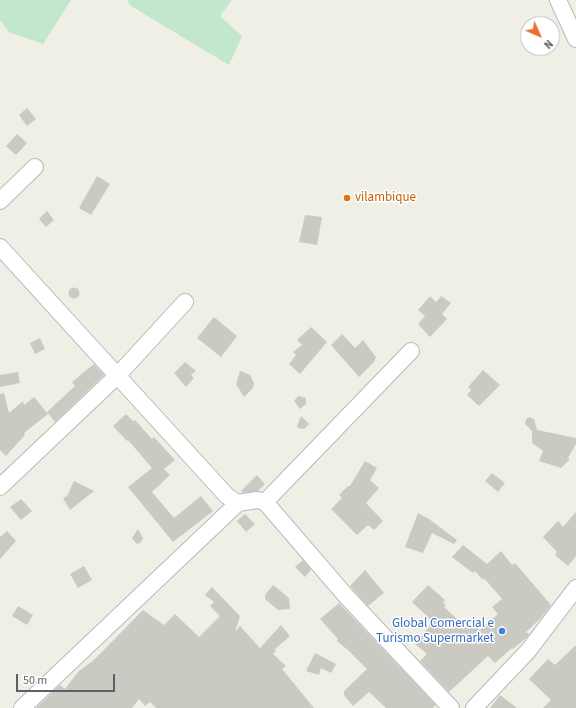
<!DOCTYPE html>
<style>
body{margin:0}
#map{position:relative;width:576px;height:708px;overflow:hidden;background:#efefe6;font-family:"Source Sans 3",sans-serif}
canvas{display:block}
.north{position:absolute;left:520px;top:16px;width:40px;height:40px;box-sizing:border-box;background:#fff;border:1px solid #bebfc2;border-radius:50%;rotate:135deg;font-size:11px;font-weight:700;line-height:16px;text-align:center;color:#5d5f66}
.north::after{content:'';display:block;margin:auto;width:14px;height:18px;background:#e97032;clip-path:polygon(50% 0,100% 100%,50% 72%,0 100%)}
.scale{position:absolute;left:16px;top:674px;width:99px;height:18px;box-sizing:border-box;border:2px solid #5d5f66;border-top:0;padding-left:5px;font-size:12px;line-height:14px;white-space:nowrap;color:#5d5f66;-webkit-text-stroke:3px #fff;paint-order:stroke}
</style>
<div id="map">
<canvas width="576" height="708"></canvas>
<div class="north">N</div>
<div class="scale">50 m</div>
</div>
<script>
const ctx = document.querySelector('canvas').getContext('2d');
ctx.lineJoin = 'round';
function paint(path, color) { ctx.fillStyle = color; ctx.fill(path, 'evenodd'); }
const shape = rows => new Path2D(rows.map(r => 'M' + r).join(''));
function strokePath(path, color, width, dash) { ctx.strokeStyle = color; ctx.lineWidth = width; ctx.lineCap = dash ? 'butt' : 'round'; ctx.setLineDash(dash || []); ctx.stroke(path); }
function label(font, color, halo, rows, align = 'center') {
  ctx.font = font + ' "Source Sans 3",sans-serif'; ctx.lineWidth = 3; ctx.setLineDash([]); ctx.textBaseline = 'middle'; ctx.strokeStyle = halo; ctx.fillStyle = color; for (const [text, x, y, turn = 0] of rows) {
    ctx.save(); ctx.translate(x, y); ctx.rotate((+turn || 0) * Math.PI / 180); ctx.textAlign = isNaN(turn) ? turn : align; if (halo) ctx.strokeText(text, 0, 0); ctx.fillText(text, 0, 0); ctx.restore();
  }
}
paint(shape([
 [0,0,71,0,43,44,9,32,0,20],
 [127,0,232,0,220,16,242,36,229,65,131,6]
]), '#c2e7cc');
paint(shape([
 [27,108,36,119,27,126,19,115],
 [17,134,27,143,16,155,6,146],
 [97,176,110,184,91,215,79,208],
 [47,211,54,220,46,227,39,219],
 [305,215,322,217,317,245,299,242],
 '68.5 293a5.5 5.5 0 1 1 11 0a5.5 5.5 0 1 1-11 0Z',
 [430,296,436,302,441,296,451,303,442,314,447,319,430,337,418,324,425,316,418,310],
 [214,317,237,336,221,357,197,338],
 [311,327,327,342,300,374,289,364,296,355,293,352,302,345,297,340],
 [342,334,355,348,363,340,376,357,374,362,359,377,331,345],
 [40,338,45,349,35,354,30,343],
 [185,362,196,371,191,375,194,378,186,387,174,373],
 [94,364,104,375,55,422,47,412,75,386,72,382],
 [483,370,500,385,479,406,467,395,471,390,468,387],
 [240,371,250,375,254,383,253,388,244,397,236,384],
 [18,372,20,383,0,387,0,375],
 [4,393,9,413,23,401,24,405,34,397,48,414,24,433,25,435,6,456,0,450,0,394],
 [298,396,306,398,306,404,300,409,294,401],
 [126,414,133,421,135,420,152,439,154,437,175,460,164,469,170,475,152,492,174,518,201,496,213,511,173,542,128,487,152,468,128,440,127,441,113,426],
 [301,416,309,424,304,429,298,428,297,426],
 [529,417,534,419,537,430,576,438,576,444,568,458,570,459,561,468,539,461,543,451,532,443,532,431,525,424,526,419],
 [365,461,377,468,370,480,379,488,366,503,383,521,374,530,368,525,357,535,331,509,342,498,339,495,348,486,350,486],
 [492,473,505,483,498,492,485,481],
 [257,475,265,484,258,491,243,493,241,491],
 [74,481,94,491,70,510,63,498,67,496],
 [21,499,32,511,21,520,10,507],
 [576,512,576,556,568,566,555,555,557,552,543,537,558,521,563,527],
 [418,513,429,519,457,540,454,544,432,533,423,553,405,547],
 [245,514,255,524,246,532,237,521],
 [138,529,143,538,140,543,137,544,132,538],
 [7,531,16,541,0,559,0,537],
 [463,545,487,564,501,551,512,565,515,563,551,605,540,619,526,632,529,634,527,637,513,649,512,648,495,663,488,656,449,692,420,661,427,654,415,644,433,622,412,602,428,585,445,600,443,603,446,605,444,607,468,629,473,623,480,630,498,614,492,607,502,599,484,578,483,580,475,571,473,573,452,557],
 [303,560,311,570,305,577,295,567],
 [84,566,92,580,78,588,70,574],
 [365,570,384,593,368,606,350,586],
 [273,585,289,598,290,609,278,610,265,599,265,595],
 [212,587,240,616,235,632,240,626,260,648,281,625,290,636,275,649,276,651,273,654,286,666,282,669,314,708,156,708,150,702,145,706,139,699,132,708,36,708,60,685,65,689,79,671,94,660,143,610,164,625,175,614,199,637,220,616,210,606,214,602,205,595],
 [339,603,436,705,433,708,386,708,369,692,353,706,344,695,344,691,367,669,349,651,337,641,338,639,320,619],
 [18,606,33,615,27,625,12,616],
 [576,645,576,708,543,708,551,700,529,679,548,659,555,665],
 [315,653,336,664,331,673,321,668,319,675,306,671],
 [500,695,504,698,517,708,490,708]
]), '#cacac2');
const minor = shape([
 [558,0,576,39],
 [0,201,35,167],
 [0,247,227,496,238,503,257,500,265,502,346,596,451,708],
 [0,487,118,375,185,302],
 [265,502,411,351],
 [22,708,238,503],
 [474,708,528,651,576,588]
]);
strokePath(minor, '#b8b9bf', 18);
strokePath(minor, '#fff', 16);
for (const [x, y, r, color] of [
 [347,198,4,"#e8710a"],
 [502,631,4,"#3f7fe0"]
]) { const dot = new Path2D(); dot.arc(x, y, r, 0, 2 * Math.PI); ctx.fillStyle = color; ctx.fill(dot); strokePath(dot, '#fff', 1.5); }
label('13px', '#c56008', '#fff', [
 ["vilambique",355,198]
], 'left');
label('13px', '#366cbe', '#fff', [
 ["Global Comercial e",494,624],
 ["Turismo Supermarket",494,639]
], 'right');
</script>
